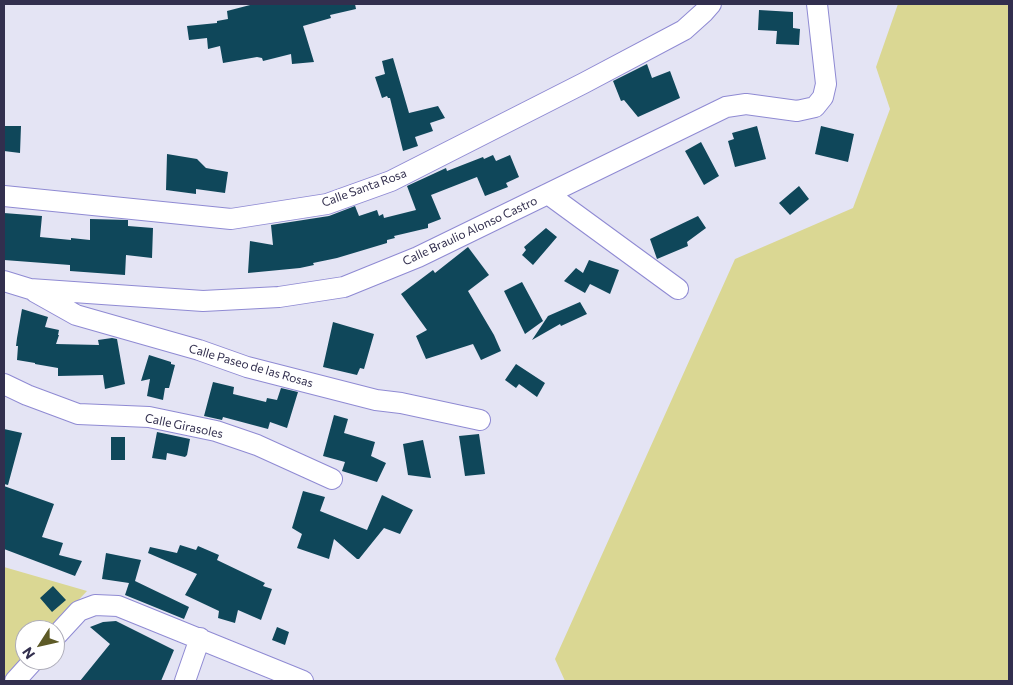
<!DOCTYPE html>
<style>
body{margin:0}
#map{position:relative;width:1013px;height:685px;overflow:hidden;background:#e4e4f4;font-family:Commissioner,sans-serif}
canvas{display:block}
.frame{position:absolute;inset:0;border:5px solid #322f4e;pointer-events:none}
.north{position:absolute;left:15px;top:620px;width:50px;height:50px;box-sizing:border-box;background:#fff;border:1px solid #adacb8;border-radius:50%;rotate:235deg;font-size:14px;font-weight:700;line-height:20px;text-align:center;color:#322f4e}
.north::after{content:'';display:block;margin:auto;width:18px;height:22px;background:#5d5a27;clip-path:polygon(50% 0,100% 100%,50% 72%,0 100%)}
</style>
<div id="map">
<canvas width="1013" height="685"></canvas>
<div class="frame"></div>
<div class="north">N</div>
</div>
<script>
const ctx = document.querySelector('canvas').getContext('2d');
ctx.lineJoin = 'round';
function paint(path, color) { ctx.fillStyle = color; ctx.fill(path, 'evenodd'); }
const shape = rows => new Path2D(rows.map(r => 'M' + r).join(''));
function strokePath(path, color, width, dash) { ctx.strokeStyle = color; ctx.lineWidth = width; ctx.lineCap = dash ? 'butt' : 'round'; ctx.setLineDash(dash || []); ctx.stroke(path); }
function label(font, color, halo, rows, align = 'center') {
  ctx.font = font + ' Commissioner,sans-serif'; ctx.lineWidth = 5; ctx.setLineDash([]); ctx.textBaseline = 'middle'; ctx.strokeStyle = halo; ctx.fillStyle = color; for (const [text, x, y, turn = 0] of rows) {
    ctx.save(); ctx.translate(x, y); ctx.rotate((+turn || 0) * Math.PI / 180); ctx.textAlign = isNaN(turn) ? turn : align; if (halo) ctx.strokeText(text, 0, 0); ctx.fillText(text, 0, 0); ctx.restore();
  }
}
paint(shape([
 [898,4,1009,4,1009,681,565,681,555,659,735,259,853,208,890,109,876,67],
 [4,567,87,591,50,630,25,630,25,656,4,678]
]), '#dad793');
paint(shape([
 [254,4,355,4,356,9,330,15,331,18,303,26,314,62,292,64,291,54,263,61,262,58,257,57,223,63,220,46,208,49,207,38,189,40,187,26,217,23,217,21,228,19,227,11],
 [759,10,793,12,793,28,800,29,799,45,776,44,777,31,758,30],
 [393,58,409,113,438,106,445,118,430,123,433,131,415,137,418,146,403,151,390,98,388,98,387,96,382,98,375,77,385,74,382,61],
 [647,64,652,78,670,71,680,98,638,117,624,100,621,101,613,81],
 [4,126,21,126,20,153,4,151],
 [757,126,766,159,735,167,728,141,734,139,732,133],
 [821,126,854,134,848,162,815,154],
 [701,142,719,176,704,185,685,151],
 [167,154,197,159,206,168,228,172,225,193,196,189,196,194,166,190],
 [493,155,496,161,510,155,519,177,506,183,508,187,485,196,477,177,431,195,441,219,428,224,428,228,394,236,395,238,387,240,387,243,337,258,313,263,314,265,300,268,248,273,250,241,273,245,271,225,329,216,355,206,359,216,377,210,379,216,383,214,384,218,416,210,407,186,446,168,447,171,483,157,484,159],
 [799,186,809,199,790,215,779,203],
 [4,213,42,216,40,237,71,240,71,238,90,240,90,219,128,220,128,226,153,228,152,258,126,255,125,275,70,271,70,265,4,260],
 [698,216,706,228,687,242,688,246,657,259,650,239],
 [546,228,557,237,533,265,522,255,526,250,524,247],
 [468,247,489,275,468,291,494,335,501,351,481,360,473,344,426,359,416,336,427,330,401,294,433,270,435,273],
 [589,260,619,270,610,294,590,284,585,293,564,281,576,268,583,273],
 [522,282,543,321,525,334,504,291],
 [580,302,587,314,561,326,560,324,532,340,548,316],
 [22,309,48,317,45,327,59,330,58,335,59,335,56,344,99,345,98,340,112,338,117,339,125,384,105,389,103,375,58,376,58,368,35,364,35,363,17,360,18,346,16,346,17,338],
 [333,322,374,334,364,369,360,368,357,375,323,367],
 [149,355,171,362,171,364,175,365,169,388,165,388,163,400,147,396,150,379,141,381],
 [516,364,545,383,537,397,519,384,516,388,505,380],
 [213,382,234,387,233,394,266,402,267,398,277,400,281,388,298,392,287,428,270,422,268,429,223,417,222,420,204,416],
 [334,415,348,419,344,433,375,442,371,456,386,463,377,482,342,471,345,462,323,456],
 [4,429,22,433,8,485,4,484],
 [157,432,190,439,187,455,185,457,167,453,166,460,152,458],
 [479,434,485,474,465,476,459,436],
 [111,437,125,437,125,460,111,460],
 [423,440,431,478,408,475,403,444],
 [4,486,54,504,42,537,63,543,59,555,82,561,75,576,4,549],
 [303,491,325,497,320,511,367,530,382,495,413,510,400,534,384,528,359,559,357,559,334,539,329,559,297,548,302,534,292,528],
 [180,545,196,550,198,546,219,555,217,560,265,583,263,586,272,589,261,620,238,610,235,623,218,618,219,611,185,595,197,574,148,553,150,547,177,553],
 [106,553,141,560,135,581,189,607,184,619,125,595,129,583,102,579],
 [53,586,66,600,52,612,40,598],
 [116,621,174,650,161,681,80,681,110,644,90,627,103,622],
 [277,627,289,632,285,645,272,640]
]), '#0f475a');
const minor = shape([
 [548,194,678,289],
 [4,196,231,219,327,204,391,181,584,83,684,30,704,12,711,4],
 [4,281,30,289,203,301,279,297,344,287,418,257,726,107,746,104,797,111,815,107,823,97,826,84,817,4],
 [35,292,76,315,199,350,247,367,376,400,401,403,480,420],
 [4,384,27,395,78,414,149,417,216,431,257,445,332,479],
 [55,637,79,611,95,605,118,606,303,681],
 [15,681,34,660],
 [185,681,200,638]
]);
strokePath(minor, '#8f8ad3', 22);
strokePath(minor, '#fff', 20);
label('12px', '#322f4e', '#fff', [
 ["Calle Santa Rosa",364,188,-20],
 ["Calle Braulio Alonso Castro",470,231,-25],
 ["Calle Paseo de las Rosas",251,366,16],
 ["Calle Girasoles",184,426,12]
]);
</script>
